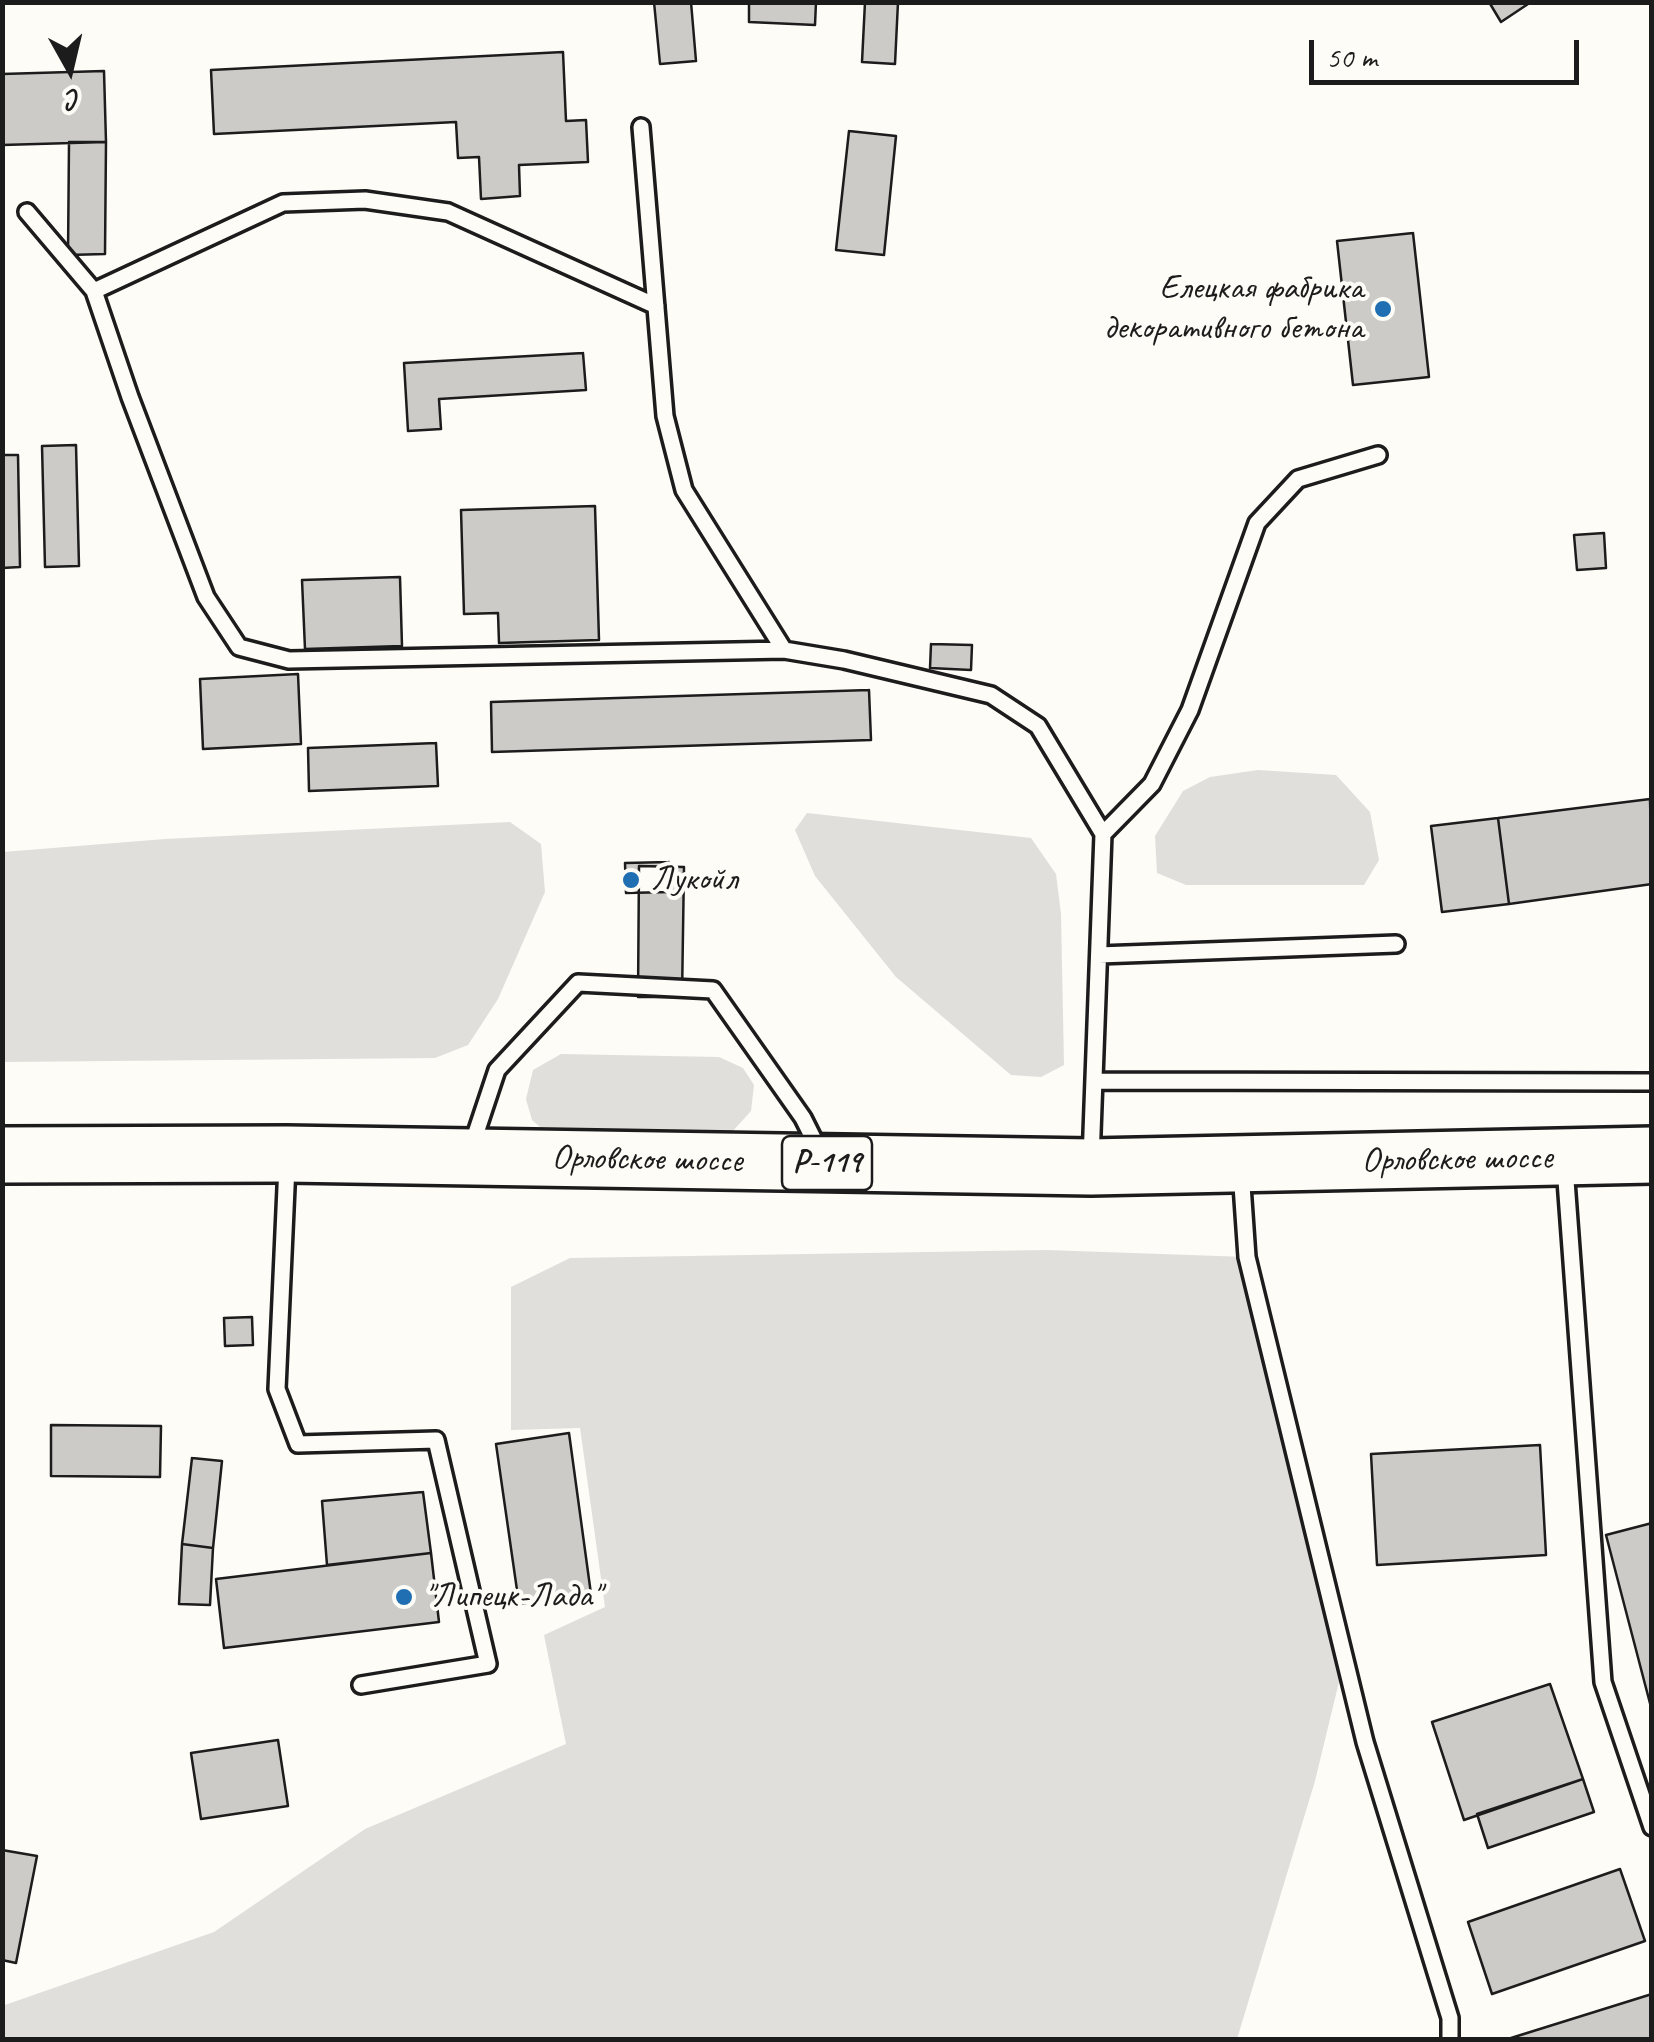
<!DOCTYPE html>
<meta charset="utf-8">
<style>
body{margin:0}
#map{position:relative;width:1654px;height:2042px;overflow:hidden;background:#fdfcf7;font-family:Caveat,sans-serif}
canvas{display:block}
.frame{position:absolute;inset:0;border:5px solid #1c1c1c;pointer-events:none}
.north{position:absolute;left:20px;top:20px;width:100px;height:100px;-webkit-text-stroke:8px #fdfcf7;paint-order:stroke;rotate:172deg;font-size:28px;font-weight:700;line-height:40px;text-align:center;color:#1c1c1c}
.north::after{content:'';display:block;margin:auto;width:35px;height:45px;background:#1c1c1c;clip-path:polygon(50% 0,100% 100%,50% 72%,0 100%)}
.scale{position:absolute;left:1309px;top:40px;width:270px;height:45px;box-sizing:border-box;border:5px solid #1c1c1c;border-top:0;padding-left:12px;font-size:30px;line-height:35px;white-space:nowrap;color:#1c1c1c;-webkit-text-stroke:8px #fdfcf7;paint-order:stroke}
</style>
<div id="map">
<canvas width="1654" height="2042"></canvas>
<div class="frame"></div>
<div class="north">С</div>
<div class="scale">50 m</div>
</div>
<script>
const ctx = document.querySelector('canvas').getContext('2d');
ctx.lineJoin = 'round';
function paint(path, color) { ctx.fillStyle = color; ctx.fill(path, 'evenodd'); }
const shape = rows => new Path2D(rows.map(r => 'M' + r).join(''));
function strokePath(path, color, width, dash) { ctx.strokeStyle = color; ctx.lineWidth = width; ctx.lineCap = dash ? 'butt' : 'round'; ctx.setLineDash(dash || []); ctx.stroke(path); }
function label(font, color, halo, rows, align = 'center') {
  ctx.font = font + ' Caveat,sans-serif'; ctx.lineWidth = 8; ctx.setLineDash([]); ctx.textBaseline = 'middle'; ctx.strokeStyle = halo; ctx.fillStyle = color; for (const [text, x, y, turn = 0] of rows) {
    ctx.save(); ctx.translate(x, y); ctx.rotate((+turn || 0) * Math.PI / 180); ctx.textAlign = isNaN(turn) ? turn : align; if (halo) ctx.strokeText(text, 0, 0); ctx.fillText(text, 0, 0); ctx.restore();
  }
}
paint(shape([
 [1258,770,1336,775,1370,812,1379,860,1364,885,1186,885,1157,873,1155,836,1183,791,1210,777],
 [807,813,1031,838,1056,874,1061,914,1064,1065,1041,1077,1011,1075,896,977,815,876,795,830],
 [510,822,541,844,545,892,498,999,468,1045,435,1058,3,1062,3,852,165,839],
 [561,1054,719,1057,743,1068,754,1085,751,1111,732,1132,548,1134,532,1120,526,1099,533,1070],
 [1046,1250,1247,1257,1346,1653,1315,1781,1237,2039,3,2040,2,2006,214,1932,365,1829,566,1744,544,1635,605,1607,580,1428,511,1430,511,1287,570,1258]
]), '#e0dfdb');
const building = shape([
 [654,2,691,2,696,61,660,64,654,2],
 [749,2,816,2,815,25,749,22,749,2],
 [865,2,898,2,895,64,862,62,865,2],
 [1489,2,1531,2,1501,22,1489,2],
 [563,52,566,121,586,120,588,162,519,165,520,196,481,199,479,157,458,158,456,122,214,134,211,70,563,52],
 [104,71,106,142,2,145,2,74,104,71],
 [849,131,896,136,884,255,836,250,849,131],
 [69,142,106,142,105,254,68,255,69,142],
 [1413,233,1429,377,1353,385,1337,241,1413,233],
 [583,353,586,390,439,399,441,429,408,431,404,363,583,353],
 [76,445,79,566,45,567,42,446,76,445],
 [2,455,18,455,20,567,2,568,2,455],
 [595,506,599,640,499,643,498,613,464,614,461,510,595,506],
 [1604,533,1606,568,1577,570,1574,535,1604,533],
 [400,577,402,646,305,649,302,580,400,577],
 [931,644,972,645,971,670,930,668,931,644],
 [298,674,301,744,203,749,200,679,298,674],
 [869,690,871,740,492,752,491,702,869,690],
 [436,743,438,786,309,791,308,748,436,743],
 [1650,799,1652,884,1509,904,1498,818,1650,799],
 [1498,818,1509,904,1442,912,1431,826,1498,818],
 [669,862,670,892,626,893,625,863,669,862],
 [639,866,684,867,682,997,638,997,639,866],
 [252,1317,253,1345,225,1346,224,1318,252,1317],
 [51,1425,161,1426,160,1477,51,1476,51,1425],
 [569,1433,591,1594,519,1604,496,1444,569,1433],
 [1540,1445,1546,1555,1377,1565,1371,1454,1540,1445],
 [192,1458,222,1461,213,1548,182,1544,192,1458],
 [423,1492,431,1553,327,1565,322,1501,423,1492],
 [1652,1523,1652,1711,1606,1535,1652,1523],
 [182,1544,213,1548,210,1605,179,1604,182,1544],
 [431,1553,439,1622,224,1648,216,1579,431,1553],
 [1550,1684,1583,1779,1464,1820,1432,1722,1550,1684],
 [278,1740,288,1806,201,1819,191,1753,278,1740],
 [1583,1779,1594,1812,1488,1848,1477,1814,1583,1779],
 [2,1850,37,1856,16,1963,2,1960,2,1850],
 [1620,1869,1645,1941,1492,1994,1468,1922,1620,1869],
 [1652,1994,1652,2040,1511,2038,1652,1994]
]);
paint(building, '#cccbc8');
strokePath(building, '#1c1c1c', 2.5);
const lane = shape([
 [641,127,665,416,684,490,784,650,844,660,991,695,1038,726,1103,834,1091,1160],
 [27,212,94,291,130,397,206,597,239,647,289,660,784,650],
 [94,291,283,203,365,200,448,212,656,306],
 [1103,834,1152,784,1190,710,1257,523,1298,479,1378,455],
 [1099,955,1396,944],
 [1094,1081,1652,1082],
 [471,1148,497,1070,578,983,713,990,803,1118,820,1152],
 [287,1165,277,1389,298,1444,436,1440,488,1664,361,1685],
 [1565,1167,1603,1682,1652,1827],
 [1241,1171,1247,1257,1365,1742,1450,2018,1450,2040]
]);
const highway = shape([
 [2,1155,287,1154,1091,1167,1652,1155]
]);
strokePath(lane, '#1c1c1c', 22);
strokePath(highway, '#1c1c1c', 62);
strokePath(lane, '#fdfcf7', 15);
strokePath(highway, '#fdfcf7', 55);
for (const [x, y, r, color] of [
 [1383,309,10,"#1f6fb2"],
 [631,880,10,"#1f6fb2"],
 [404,1597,10,"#1f6fb2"]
]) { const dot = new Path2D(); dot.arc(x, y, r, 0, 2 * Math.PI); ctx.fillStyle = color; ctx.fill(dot); strokePath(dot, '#fdfcf7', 4); }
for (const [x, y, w] of [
 [827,1163,90]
]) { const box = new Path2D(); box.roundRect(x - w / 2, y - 27, w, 54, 8); ctx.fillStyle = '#fdfcf7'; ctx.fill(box); strokePath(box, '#1c1c1c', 2.5); }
label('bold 32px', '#1c1c1c', null, [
 ["Р-119",827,1163]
]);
label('35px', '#1c1c1c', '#fdfcf7', [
 ["Елецкая фабрика",1363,289,"right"],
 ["декоративного бетона",1363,329,"right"],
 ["Лукойл",651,880],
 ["\"Липецк-Лада\"",424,1597]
], 'left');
label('35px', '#1c1c1c', '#fdfcf7', [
 ["Орловское шоссе",647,1160,1],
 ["Орловское шоссе",1457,1160,-1]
]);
</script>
